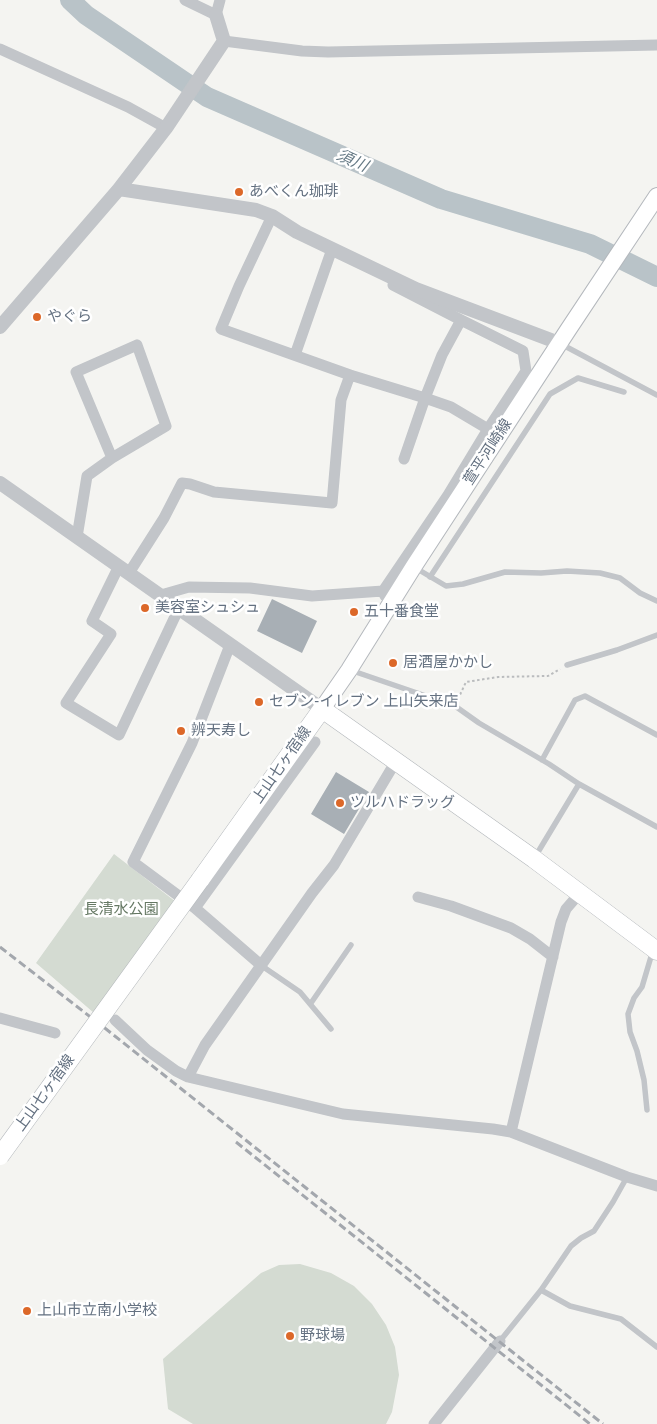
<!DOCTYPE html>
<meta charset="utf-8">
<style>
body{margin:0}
canvas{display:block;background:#f4f4f1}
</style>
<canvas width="657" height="1424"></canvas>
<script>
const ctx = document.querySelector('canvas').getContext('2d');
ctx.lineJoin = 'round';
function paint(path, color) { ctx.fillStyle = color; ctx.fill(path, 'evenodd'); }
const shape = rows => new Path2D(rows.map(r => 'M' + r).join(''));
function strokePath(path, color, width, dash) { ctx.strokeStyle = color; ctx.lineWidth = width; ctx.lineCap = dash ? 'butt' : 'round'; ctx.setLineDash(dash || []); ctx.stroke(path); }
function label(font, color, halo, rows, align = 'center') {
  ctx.font = font + ' "PT Sans","Noto Sans JP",sans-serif'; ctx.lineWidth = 5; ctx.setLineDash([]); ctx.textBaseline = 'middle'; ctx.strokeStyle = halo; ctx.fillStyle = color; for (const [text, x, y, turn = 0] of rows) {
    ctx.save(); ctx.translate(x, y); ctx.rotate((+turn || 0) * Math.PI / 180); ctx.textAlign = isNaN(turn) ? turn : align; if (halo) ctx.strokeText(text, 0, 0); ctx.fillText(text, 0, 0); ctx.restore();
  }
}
paint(shape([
 [114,854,176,902,94,1013,36,963],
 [300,1264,331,1273,354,1286,372,1304,386,1325,395,1347,399,1375,392,1412,386,1424,193,1424,168,1409,163,1359,261,1273,279,1265]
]), '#d4dbd2');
strokePath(shape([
 [70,0,86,15,207,97,441,199,590,244,657,277]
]), '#b9c3c8', 20);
paint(shape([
 [272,599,317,621,302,653,257,631],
 [336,772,369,792,344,834,311,814]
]), '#a8afb5');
const secondary = shape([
 [322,709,349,670,414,566,568,330,657,196]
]);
const primary = shape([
 [200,880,322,709,534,859,657,951]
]);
strokePath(secondary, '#b4b8bd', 18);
strokePath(primary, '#b3b7bb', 19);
strokePath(shape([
 [458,699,466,682,498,677,548,676,560,669]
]), '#babcbe', 2, [2.5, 2.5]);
strokePath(shape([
 [561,344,657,395],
 [414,567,446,586,463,584,505,572,541,573,567,571,600,573,620,578,640,593,657,601],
 [430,577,550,394,578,378,624,392],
 [567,665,617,650,657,635],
 [350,670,455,706,479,723,549,764,579,784],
 [542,760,575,700,585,696,657,735],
 [535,857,579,784,657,827],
 [262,966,300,992,331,1029],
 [311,1003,351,945],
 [647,1110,644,1080,637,1051,630,1032,628,1014,634,998,642,987,653,950],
 [541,1290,570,1306,621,1319,657,1347],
 [500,1341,541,1290,571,1246,581,1238,594,1231,613,1202,627,1177]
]), '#c2c5c9', 5.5);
strokePath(shape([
 [185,0,216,15,220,0],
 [224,41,302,51,328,52,657,45],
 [0,49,128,107,166,128],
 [272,216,239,286,221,329,350,375,425,398,451,407,488,429,526,371,523,351,461,320,442,355,425,398,404,459],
 [393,285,461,320],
 [137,345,166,426,112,458,76,372,137,345],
 [295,355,332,249],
 [77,537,87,476,112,458],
 [119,566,92,621,111,634,66,703,119,735,179,608],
 [129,573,164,518,182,483,190,484,214,492,332,503,341,400,350,375],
 [161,595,189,587,250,588,312,596,383,591],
 [385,596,383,591,448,495,488,429],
 [230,645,192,743,133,862,195,908,262,966],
 [418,897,451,906,511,928,530,939,553,957],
 [195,908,315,742],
 [0,1018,55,1033],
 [115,1020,147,1050,176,1071,188,1077,343,1114,493,1129,511,1132,627,1177,657,1186],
 [188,1077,205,1045,312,893,334,865,396,761],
 [511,1132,561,922,566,909,579,894],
 [434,1424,500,1341]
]), '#c2c5c9', 11);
strokePath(shape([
 [119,189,256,210,272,216,297,232,416,289,559,343],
 [0,327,119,189,166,128,224,41,216,15],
 [0,483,322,709]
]), '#c2c5c9', 14);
strokePath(secondary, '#fff', 16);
strokePath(primary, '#fff', 18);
strokePath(shape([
 [0,947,106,1029,603,1424],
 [236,1142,590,1424]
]), '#a3a7ad', 3, [8, 4]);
const primaryBridge = shape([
 [0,1156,200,880]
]);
strokePath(primaryBridge, '#b3b7bb', 19, []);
strokePath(primaryBridge, '#fff', 18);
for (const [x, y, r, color] of [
 [239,192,5,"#dc6829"],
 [37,317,5,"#dc6829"],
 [145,608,5,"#dc6829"],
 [354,612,5,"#dc6829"],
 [393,663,5,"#dc6829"],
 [259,702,5,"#dc6829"],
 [181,731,5,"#dc6829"],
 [340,803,5,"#dc6829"],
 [27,1311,5,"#dc6829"],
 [290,1336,5,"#dc6829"]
]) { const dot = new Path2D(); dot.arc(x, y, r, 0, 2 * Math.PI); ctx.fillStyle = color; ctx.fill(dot); strokePath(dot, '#fff', 2); }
label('15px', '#647181', '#fff', [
 ["あべくん珈琲",249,192],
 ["やぐら",47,317],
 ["美容室シュシュ",155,608],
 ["五十番食堂",364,612],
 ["居酒屋かかし",403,663],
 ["セブン-イレブン 上山矢来店",269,702],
 ["辨天寿し",191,731],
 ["ツルハドラッグ",350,803],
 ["上山市立南小学校",37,1311],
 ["野球場",300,1336]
], 'left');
label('15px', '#647181', '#fff', [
 ["萱平河崎線",488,452,-57],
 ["上山七ヶ宿線",282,765,-55],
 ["上山七ヶ宿線",45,1093,-54]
]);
label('15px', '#657863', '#fff', [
 ["長清水公園",121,910]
]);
label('italic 16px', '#657985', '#fff', [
 ["須川",352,161,24]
]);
</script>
